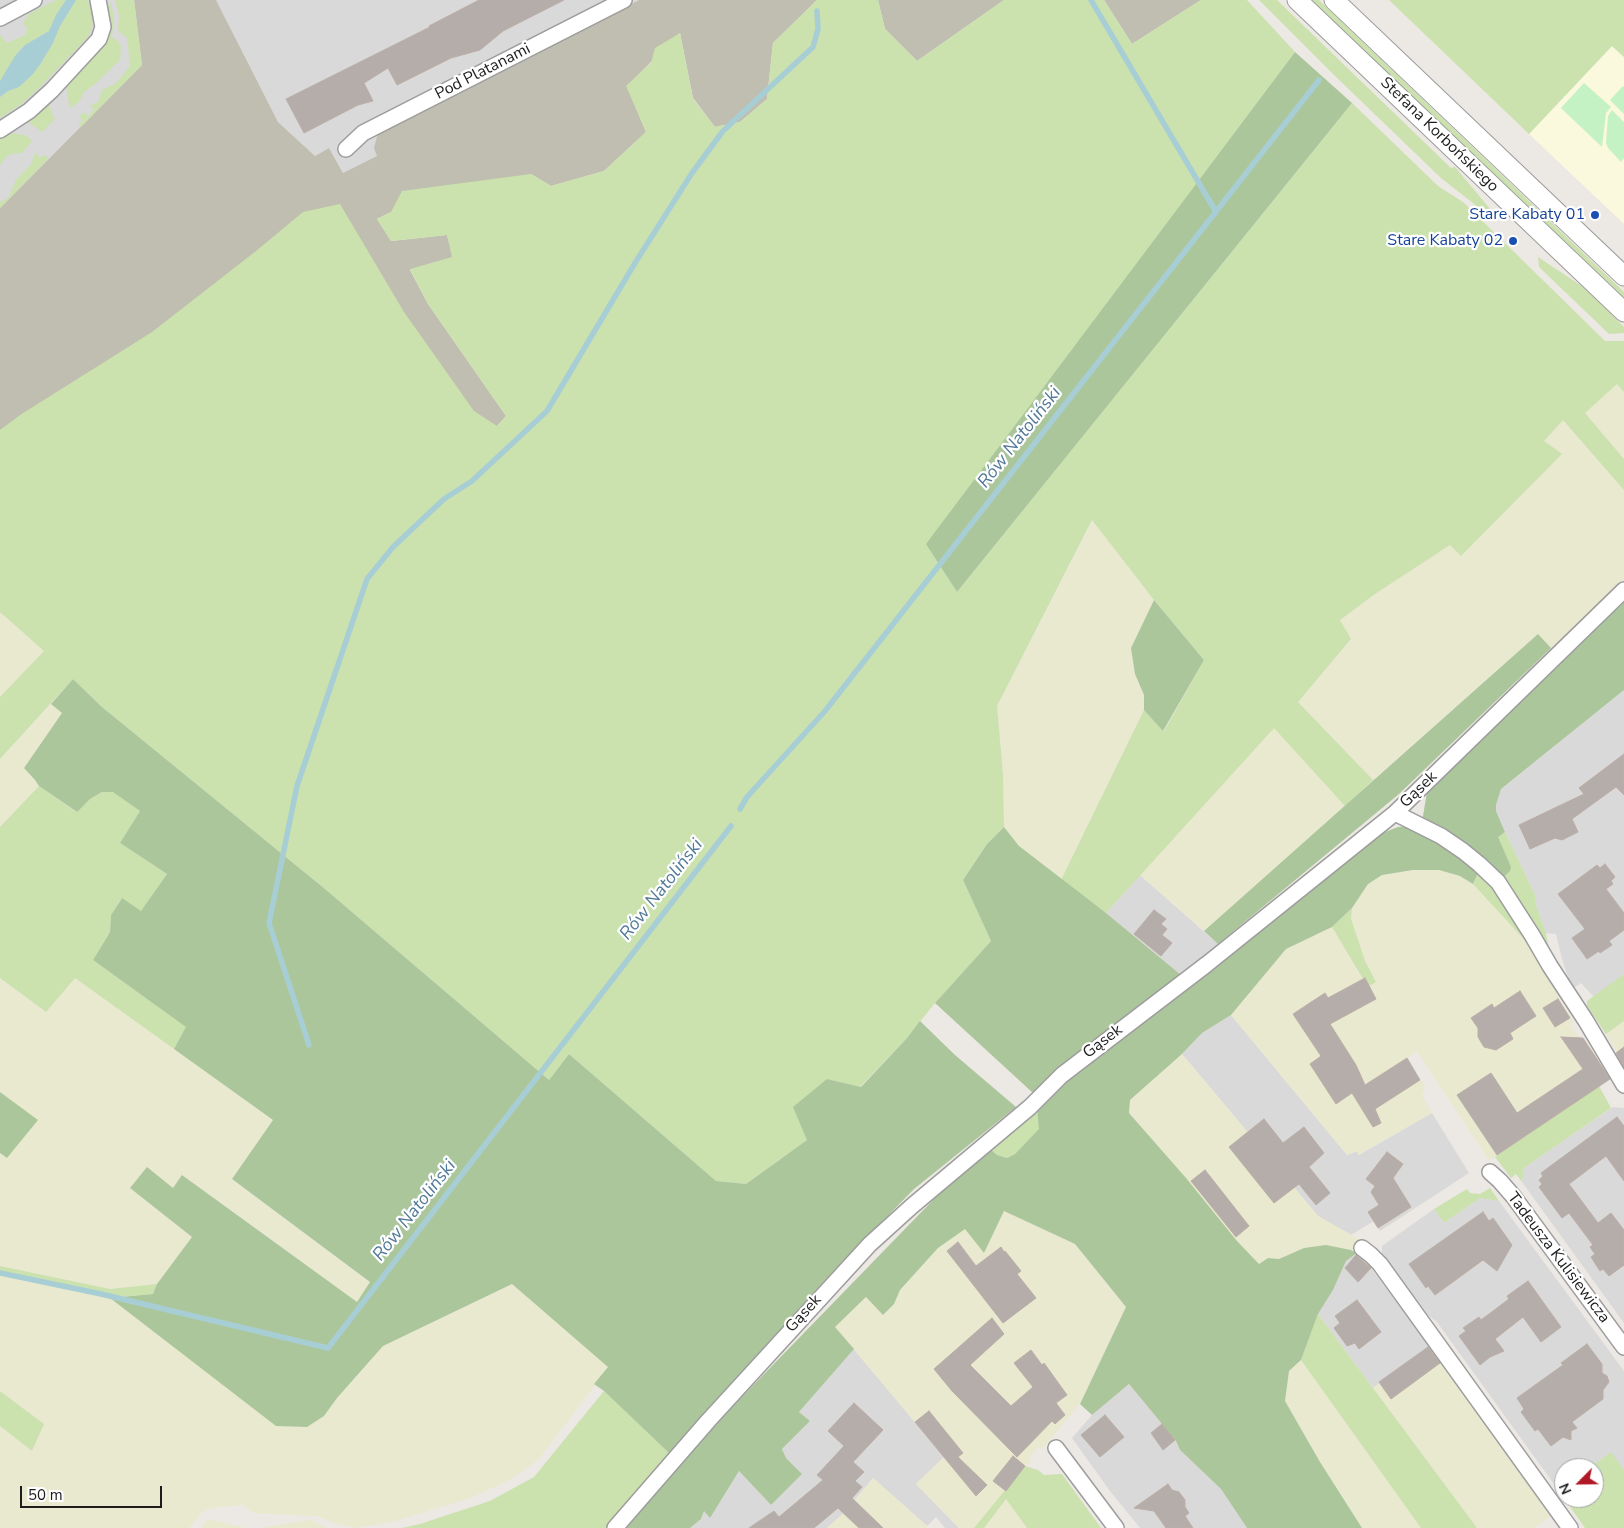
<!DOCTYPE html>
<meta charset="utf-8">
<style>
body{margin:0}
#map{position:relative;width:1624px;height:1528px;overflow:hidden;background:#ece8e3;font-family:"Nunito Sans",sans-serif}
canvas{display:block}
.north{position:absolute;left:1554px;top:1458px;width:50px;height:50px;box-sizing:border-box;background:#fff;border:1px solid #a4a4a4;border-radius:50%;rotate:247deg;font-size:14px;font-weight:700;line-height:20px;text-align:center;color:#1c1c1c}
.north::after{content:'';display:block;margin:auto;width:18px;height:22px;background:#b01825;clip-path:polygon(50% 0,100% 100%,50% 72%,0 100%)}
.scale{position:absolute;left:20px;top:1486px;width:142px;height:22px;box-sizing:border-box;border:2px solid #1c1c1c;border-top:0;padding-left:6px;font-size:15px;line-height:18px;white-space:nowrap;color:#1c1c1c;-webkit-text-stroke:4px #fff;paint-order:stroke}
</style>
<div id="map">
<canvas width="1624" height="1528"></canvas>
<div class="north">N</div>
<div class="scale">50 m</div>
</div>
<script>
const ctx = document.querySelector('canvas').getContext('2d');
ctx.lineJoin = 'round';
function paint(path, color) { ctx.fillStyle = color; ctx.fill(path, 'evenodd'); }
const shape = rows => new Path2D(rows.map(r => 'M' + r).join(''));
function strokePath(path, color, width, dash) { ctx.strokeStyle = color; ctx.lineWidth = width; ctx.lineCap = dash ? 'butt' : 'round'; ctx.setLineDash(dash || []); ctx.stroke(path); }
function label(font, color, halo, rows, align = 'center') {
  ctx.font = font + ' "Nunito Sans",sans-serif'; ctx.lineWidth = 4.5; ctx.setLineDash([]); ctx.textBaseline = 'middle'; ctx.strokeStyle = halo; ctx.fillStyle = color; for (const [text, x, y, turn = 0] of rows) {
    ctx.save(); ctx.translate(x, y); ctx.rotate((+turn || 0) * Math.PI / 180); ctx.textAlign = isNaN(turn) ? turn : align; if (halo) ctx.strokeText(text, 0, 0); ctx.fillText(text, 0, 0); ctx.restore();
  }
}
paint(shape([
 [0,0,134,0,142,65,0,208],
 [216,0,639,0,378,133,378,156,343,173,329,148,315,156,278,122],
 [1624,690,1624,974,1594,997,1581,983,1572,989,1562,959,1556,934,1546,933,1535,902,1535,895,1505,832,1496,811,1496,805,1501,789],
 [1140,875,1218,944,1181,975,1106,913],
 [1231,1015,1347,1155,1357,1151,1359,1155,1432,1113,1469,1173,1380,1231,1374,1221,1351,1235,1318,1216,1182,1054,1202,1033],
 [1613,1107,1624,1108,1624,1323,1522,1182,1524,1168],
 [1480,1198,1499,1201,1624,1371,1624,1470,1610,1453,1589,1468,1564,1468,1564,1487,1559,1491,1437,1322,1428,1315,1382,1255,1382,1246,1434,1209,1444,1223],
 [1357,1253,1371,1268,1429,1346,1373,1388,1318,1314,1333,1290,1346,1261],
 [854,1349,944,1457,916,1484,959,1528,945,1528,936,1517,927,1526,873,1478,844,1513,827,1528,690,1528,701,1519,704,1511,710,1517,739,1471,771,1505,802,1474,786,1458,782,1449,810,1421,799,1412],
 [1129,1384,1176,1441,1180,1450,1221,1489,1247,1528,1140,1528,1110,1491,1072,1438,1092,1415]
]), '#dad9d9');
paint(shape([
 [1612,46,1624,57,1624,224,1529,134]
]), '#faf8dd');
paint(shape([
 [134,0,216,0,278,122,315,156,329,148,343,173,377,156,374,148,378,133,639,0,817,0,773,43,767,99,740,122,715,127,693,98,680,33,627,86,646,132,604,171,551,186,531,174,391,212,377,219,391,241,447,235,453,257,410,270,428,304,506,416,497,426,0,613,0,208,142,65],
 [878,0,1004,0,917,61,885,29],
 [1104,0,1201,0,1132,44]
]), '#bfbeb0');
paint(shape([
 [1617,383,1624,392,1624,459,1585,413],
 [1563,420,1624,490,1624,579,1551,648,1538,634,1373,780,1298,702,1351,640,1340,620,1375,594,1450,545,1461,556,1561,455,1544,441],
 [1093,520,1154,600,1131,648,1135,674,1144,695,1144,710,1061,880,1019,846,1004,827,1003,775,997,706],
 [0,612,44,651,0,697],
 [51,704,62,713,24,768,35,780,39,786,0,827,0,759],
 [1274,727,1345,806,1204,931,1140,875],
 [1425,869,1439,870,1460,876,1473,884,1497,909,1522,937,1561,996,1559,999,1573,1021,1571,1026,1579,1037,1583,1038,1612,1077,1489,1161,1417,1051,1407,1058,1425,1087,1422,1096,1432,1113,1358,1155,1357,1151,1347,1155,1231,1015,1286,949,1332,927,1362,979,1375,982,1365,961,1351,919,1352,908,1368,884,1382,875],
 [0,978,45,1012,75,978,273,1120,232,1179,370,1282,357,1302,183,1175,173,1188,130,1188,192,1237,157,1284,110,1289,0,1266,0,1153,7,1158,37,1120,0,1092],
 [1624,1021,1624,1064,1606,1034],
 [1182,1054,1318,1216,1364,1242,1351,1250,1326,1245,1304,1248,1279,1259,1268,1258,1259,1264,1237,1241,1129,1112,1130,1100],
 [1004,1211,1075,1244,1126,1307,1080,1404,1042,1449,1038,1448,1032,1455,1029,1460,1029,1463,974,1528,959,1528,916,1484,944,1457,835,1327,866,1297,884,1315,894,1304,900,1290,938,1248,965,1228,984,1253],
 [0,1275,110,1298,277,1426,307,1427,324,1416,337,1398,383,1346,512,1284,609,1367,542,1455,534,1463,508,1481,470,1498,396,1521,357,1528,337,1524,317,1516,253,1513,243,1505,219,1507,209,1509,201,1513,189,1528,0,1528,0,1426,32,1451,44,1424,0,1391],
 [1429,1346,1470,1398,1554,1514,1534,1528,1477,1528,1373,1388],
 [1301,1360,1421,1528,1362,1528,1320,1462,1285,1401,1289,1371],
 [873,1478,927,1526,928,1528,827,1528,844,1513],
 [1006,1499,1027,1528,984,1528],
 [208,1519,246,1528,201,1528],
 [310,1520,327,1528,259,1528,266,1527]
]), '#e9e9d0');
paint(shape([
 [56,0,66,0,56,15,49,31,21,48,0,81,0,35,7,43,25,35,27,28,23,23,29,14],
 [76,0,87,0,91,7,93,18,92,28,88,37,38,89,20,105,0,118,0,97,8,91,19,87,41,63,53,43,60,26],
 [115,0,134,0,142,65,81,127,78,125,83,120,79,117,84,112,88,116,94,110,90,106,98,102,102,90,116,83,130,66,127,38,119,32,118,29,119,16],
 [817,0,878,0,885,29,917,61,1004,0,1104,0,1132,44,1201,0,1247,0,1295,52,927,544,957,592,1352,103,1438,186,1463,202,1605,341,1624,341,1624,392,1617,384,1585,413,1624,459,1624,490,1563,420,1544,441,1562,454,1461,556,1450,545,1375,594,1340,620,1351,639,1298,702,1373,780,1345,806,1274,728,1106,913,1061,880,1144,710,1164,731,1204,660,1154,600,1092,520,997,706,1003,775,1004,827,987,844,963,880,991,941,935,1003,907,1038,860,1087,827,1079,807,1140,746,1184,716,1181,569,1054,549,1080,325,889,102,707,73,679,0,759,0,697,44,651,0,612,0,430,20,415,152,332,256,251,303,212,340,204,404,312,474,411,497,426,506,416,428,304,410,269,452,257,447,235,391,241,377,219,391,212,402,191,531,174,551,186,604,171,646,132,626,86,651,63,655,48,680,33,693,99,715,127,740,122,767,99,773,43],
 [1259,0,1277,0,1451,168,1455,167,1496,216,1485,215,1473,203,1441,178,1333,74],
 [1311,0,1319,0,1624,292,1624,298],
 [1389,0,1624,0,1624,57,1612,46,1529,134],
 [111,3,114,17,112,37,119,42,121,46,120,60,95,84,84,92,79,102,71,108,69,105,66,85,110,27,108,7],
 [48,104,55,119,42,132,27,121],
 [9,133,26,135,32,141,22,153,11,154,7,156,0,165,0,135],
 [35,153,41,158,45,155,49,158,0,208,0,202,8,198,16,180,31,164],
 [1538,257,1583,287,1624,327,1624,333,1609,334,1539,267],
 [39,786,76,812,90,799,102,792,114,792,140,811,120,843,167,874,141,912,121,899,111,915,110,932,93,960,187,1027,174,1049,75,978,46,1012,0,978,0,827],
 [1505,832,1535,895,1535,902,1546,933,1550,955,1500,880,1498,836],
 [1480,869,1491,880,1539,961,1522,937,1473,884],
 [1352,908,1351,919,1365,961,1376,982,1369,986,1365,978,1363,979,1332,927],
 [1624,974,1624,1021,1606,1034,1587,1006,1587,1001],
 [1599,1086,1611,1108,1524,1168,1522,1182,1516,1174,1511,1178,1495,1157],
 [1037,1108,1040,1129,1015,1154,1007,1158,997,1155,988,1147],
 [1490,1188,1499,1201,1480,1198,1444,1223,1434,1209,1467,1189,1470,1193,1480,1194],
 [0,1266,110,1289,157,1284,153,1294,110,1298,0,1275],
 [1318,1314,1477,1528,1421,1528,1301,1360],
 [0,1391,44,1424,32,1451,0,1426],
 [604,1391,670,1454,606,1528,402,1528,420,1524,490,1501,534,1477],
 [1611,1452,1624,1470,1624,1528,1585,1528,1559,1491,1564,1487,1564,1498,1594,1498,1594,1468,1589,1468],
 [1025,1466,1038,1470,1044,1475,1062,1474,1101,1528,1027,1528,1006,1499,984,1528,974,1528]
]), '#cbe1ae');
paint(shape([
 [1295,52,1352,103,957,592,926,544],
 [1154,600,1204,660,1163,731,1144,710,1144,695,1135,674,1131,648],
 [1624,602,1624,690,1501,789,1496,805,1496,811,1505,832,1498,837,1511,867,1510,871,1500,880,1422,822,1427,792,1565,654],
 [1538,634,1551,648,1399,794,1218,944,1204,931],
 [73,679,102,707,325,889,549,1080,569,1054,716,1181,746,1184,807,1140,793,1107,827,1079,861,1087,907,1038,920,1021,955,1055,1016,1107,914,1189,828,1277,670,1454,604,1391,594,1384,608,1367,512,1284,383,1346,337,1398,324,1416,307,1427,276,1426,110,1298,153,1294,157,1284,192,1237,130,1188,147,1167,173,1188,182,1175,357,1302,370,1282,232,1179,273,1120,174,1049,186,1027,93,960,110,932,111,915,122,898,141,911,167,874,120,843,140,811,113,792,102,792,90,799,77,812,39,786,35,780,24,768,62,713,51,704],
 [1413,826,1480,869,1473,884,1460,876,1439,870,1413,870,1382,875,1368,884,1352,908,1332,927,1286,949,1231,1015,1202,1033,1182,1054,1130,1100,1129,1113,1186,1178,1237,1241,1259,1264,1268,1258,1279,1259,1304,1248,1326,1245,1351,1250,1357,1253,1346,1261,1333,1290,1318,1314,1301,1360,1289,1371,1285,1401,1320,1462,1362,1528,1247,1528,1221,1489,1180,1450,1176,1441,1129,1384,1092,1415,1080,1404,1126,1307,1075,1244,1004,1211,984,1253,965,1229,938,1248,900,1290,894,1304,883,1315,866,1297,835,1327,854,1349,799,1412,810,1421,782,1449,786,1458,802,1474,771,1505,739,1471,710,1518,704,1511,701,1519,690,1528,624,1528,732,1407,970,1162,988,1147,997,1155,1007,1158,1015,1154,1039,1129,1037,1108,1082,1064,1147,1019,1217,966,1297,899,1385,832,1398,827],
 [1004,827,1019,846,1106,913,1181,975,1074,1059,1033,1093,935,1003,991,941,963,880,987,844],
 [0,1092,38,1120,7,1158,0,1153]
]), '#acc69c');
paint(shape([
 [1584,83,1611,107,1606,113,1602,147,1561,108],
 [1623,86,1624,87,1624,114,1610,100],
 [1612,110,1624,122,1624,158,1621,162,1608,148,1606,143,1608,116]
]), '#c4f2c4');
paint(shape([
 [66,0,76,0,60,26,53,43,41,63,33,74,19,87,8,91,0,97,0,81,15,56,25,45,49,31,56,15]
]), '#a8ced5');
strokePath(shape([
 [1091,0,1216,212],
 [740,809,747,797,825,711,1319,80],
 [309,1045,269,923,297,786,367,579,393,547,444,499,472,481,547,411,635,263,692,173,723,131,813,47,818,29,817,11],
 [0,1273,101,1294,328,1348,731,826]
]), '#a8ced5', 5.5);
const building = shape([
 [479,0,564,0,503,31,480,50,451,58,397,85,388,68,364,83,373,101,358,105,304,133,286,99,430,27,429,26,479,0],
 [1624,754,1624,795,1616,787,1572,819,1578,832,1562,840,1555,838,1530,849,1519,825,1584,794,1579,788,1624,754],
 [1605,864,1615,877,1611,881,1613,884,1606,889,1624,913,1624,930,1609,941,1612,945,1600,953,1599,951,1587,959,1572,938,1585,929,1558,894,1597,865,1600,868,1605,864],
 [1154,910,1166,919,1161,924,1167,929,1162,935,1172,943,1161,956,1134,934,1154,910],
 [1365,978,1376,999,1330,1024,1356,1065,1365,1085,1407,1058,1420,1080,1375,1109,1381,1123,1373,1127,1352,1093,1336,1104,1310,1064,1321,1056,1293,1014,1325,993,1328,998,1365,978],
 [1520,991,1536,1016,1510,1033,1513,1039,1496,1050,1484,1047,1478,1037,1478,1028,1471,1018,1492,1004,1494,1008,1520,991],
 [1558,999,1570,1018,1555,1027,1543,1008,1558,999],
 [1561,1037,1583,1038,1610,1079,1497,1155,1457,1095,1491,1073,1517,1113,1583,1069,1561,1037],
 [1624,1047,1624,1067,1616,1053,1624,1047],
 [1617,1117,1624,1126,1624,1181,1606,1156,1569,1184,1598,1223,1611,1213,1624,1230,1624,1265,1609,1276,1603,1269,1600,1271,1591,1257,1595,1254,1590,1247,1593,1245,1569,1213,1562,1218,1539,1187,1542,1184,1539,1180,1543,1176,1541,1173,1617,1117],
 [1264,1119,1283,1143,1304,1127,1324,1153,1309,1167,1330,1193,1316,1205,1299,1184,1274,1203,1229,1147,1264,1119],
 [1387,1152,1403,1164,1393,1178,1411,1207,1378,1228,1368,1212,1379,1205,1371,1192,1375,1186,1366,1179,1387,1152],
 [1205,1170,1249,1226,1236,1237,1191,1181,1205,1170],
 [1483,1212,1489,1221,1493,1218,1512,1245,1497,1271,1483,1260,1435,1295,1428,1286,1426,1288,1409,1264,1483,1212],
 [958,1242,976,1266,1001,1247,1004,1252,1005,1251,1021,1271,1017,1274,1036,1298,1003,1323,947,1251,958,1242],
 [1356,1255,1371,1268,1358,1282,1345,1268,1356,1255],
 [1528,1281,1561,1327,1541,1342,1523,1317,1495,1339,1504,1351,1490,1357,1480,1365,1459,1336,1466,1331,1463,1328,1479,1317,1481,1320,1509,1299,1507,1296,1528,1281],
 [1357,1300,1381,1332,1359,1349,1355,1343,1347,1346,1334,1328,1340,1323,1335,1316,1357,1300],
 [992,1318,1004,1334,970,1365,1011,1406,1033,1387,1014,1363,1031,1350,1042,1365,1044,1363,1067,1395,1056,1403,1065,1415,1055,1424,1052,1421,1017,1457,952,1391,934,1369,992,1318],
 [1587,1344,1602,1364,1602,1373,1607,1376,1609,1382,1603,1390,1603,1399,1572,1422,1577,1428,1571,1431,1571,1440,1563,1437,1551,1446,1538,1429,1535,1431,1521,1412,1524,1409,1517,1398,1563,1365,1561,1363,1587,1344],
 [1428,1347,1440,1363,1391,1399,1379,1382,1428,1347],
 [854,1403,883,1430,853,1462,864,1472,855,1481,862,1487,852,1498,883,1528,859,1528,838,1508,814,1528,749,1528,774,1511,779,1517,823,1480,817,1475,844,1446,828,1431,854,1403],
 [929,1411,963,1453,958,1457,987,1485,976,1496,915,1422,929,1411],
 [1105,1415,1124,1437,1100,1457,1081,1435,1105,1415],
 [1162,1424,1175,1440,1163,1450,1151,1433,1162,1424],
 [1013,1456,1025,1466,1006,1491,993,1481,1013,1456],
 [1168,1484,1172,1490,1179,1492,1185,1500,1185,1507,1189,1513,1185,1516,1193,1528,1166,1528,1154,1511,1134,1508,1168,1484]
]);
paint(building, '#b5ada9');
strokePath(building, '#bcaea7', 1);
const minor = shape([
 [0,18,34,0],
 [0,130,29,111,52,90,99,39,103,27,98,0],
 [346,149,363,133,624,0],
 [1395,813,1441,836,1463,851,1479,864,1498,882,1532,935,1550,966,1586,1021,1624,1085],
 [1490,1172,1500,1181,1513,1196,1624,1347],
 [1362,1248,1371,1255,1380,1264,1570,1528],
 [1056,1448,1116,1528],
 [615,1528,708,1421,870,1244,912,1206,1030,1107,1062,1075,1207,964,1395,813,1624,590]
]);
const tertiary = shape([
 [1297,0,1624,312],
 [1334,0,1624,276]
]);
strokePath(minor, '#9d9d9d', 18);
strokePath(tertiary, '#9d9d9d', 21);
strokePath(minor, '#fff', 15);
strokePath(tertiary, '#fff', 19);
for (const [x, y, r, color] of [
 [1595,215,5,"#1a4fb4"],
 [1513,241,5,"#1a4fb4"]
]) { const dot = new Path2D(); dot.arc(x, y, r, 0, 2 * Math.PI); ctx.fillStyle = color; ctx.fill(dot); strokePath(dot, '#fff', 2); }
label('16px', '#1c1c1c', '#fff', [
 ["Pod Platanami",483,72,-27],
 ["Stefana Korbońskiego",1439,135,44],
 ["Gąsek",1419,790,-44],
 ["Gąsek",1103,1042,-37],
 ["Tadeusza Kulisiewicza",1558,1258,53],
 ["Gąsek",804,1314,-48]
]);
label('16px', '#164399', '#fff', [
 ["Stare Kabaty 01",1585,215],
 ["Stare Kabaty 02",1503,241]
], 'right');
label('italic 18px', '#527a98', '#fff', [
 ["Rów Natoliński",1020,438,-52],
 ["Rów Natoliński",662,890,-52],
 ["Rów Natoliński",415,1211,-52]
]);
</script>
